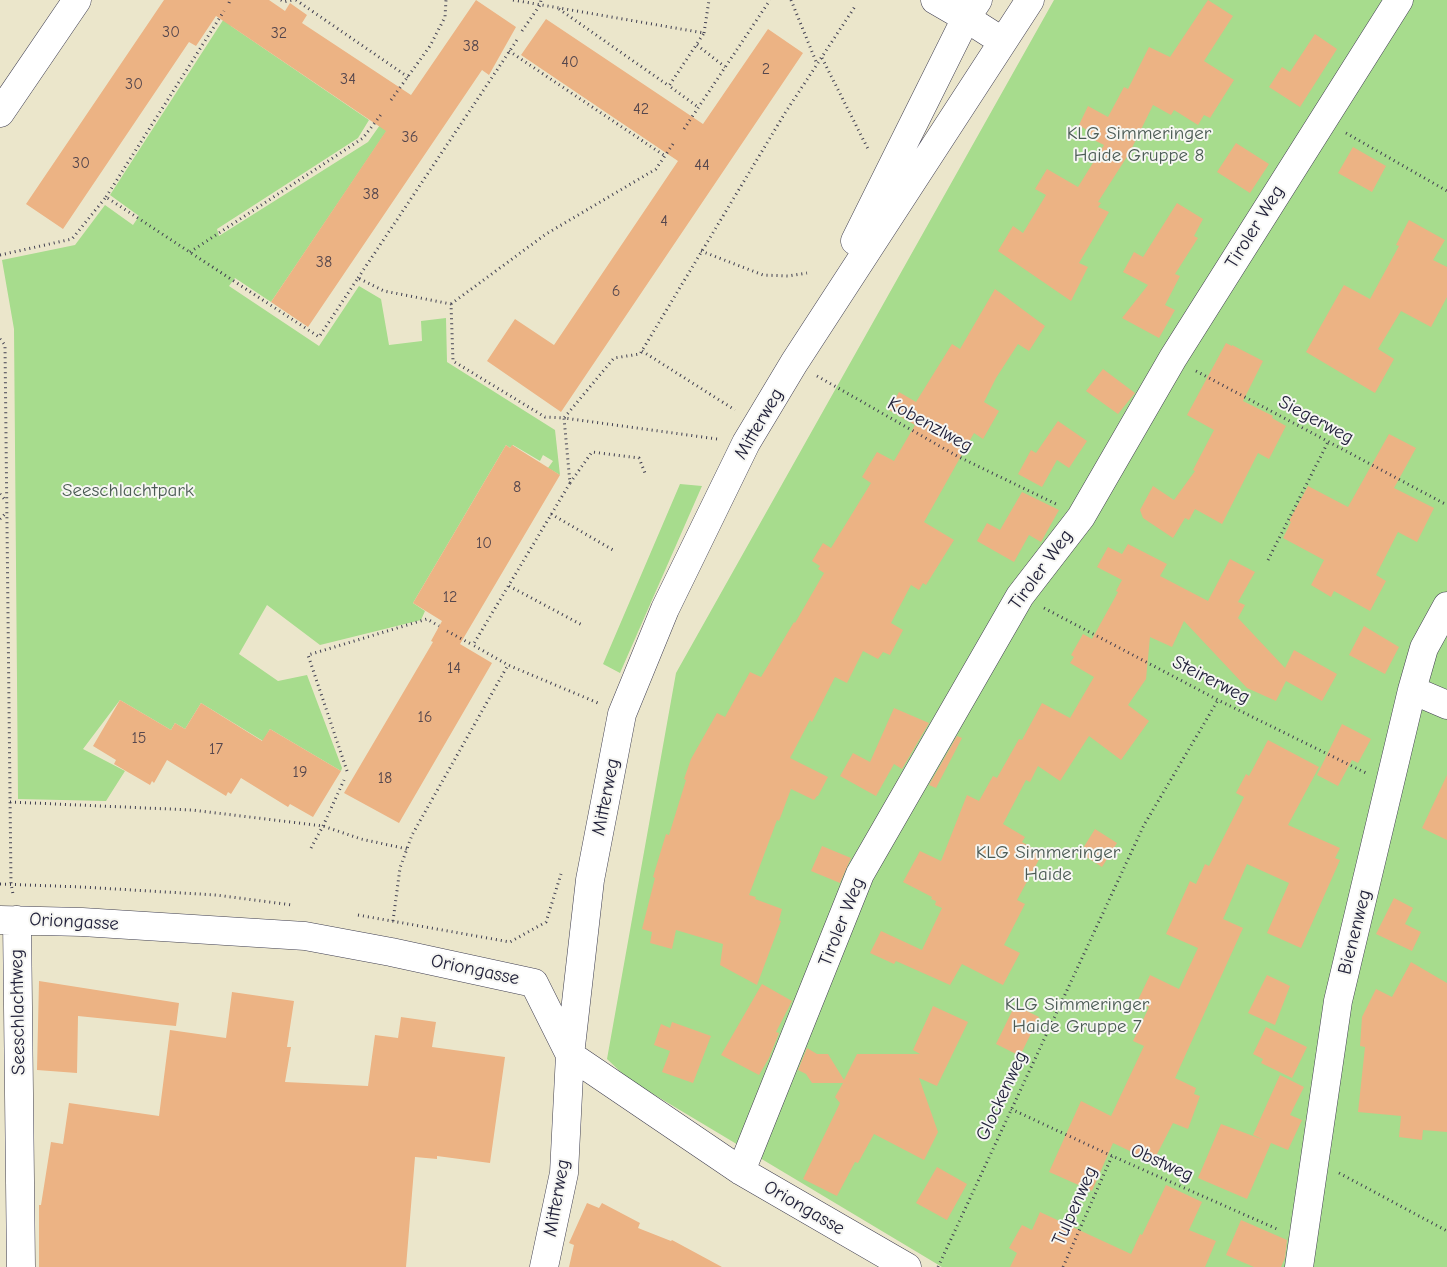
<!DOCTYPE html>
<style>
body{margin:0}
canvas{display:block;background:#ebe6cb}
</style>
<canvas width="1447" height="1267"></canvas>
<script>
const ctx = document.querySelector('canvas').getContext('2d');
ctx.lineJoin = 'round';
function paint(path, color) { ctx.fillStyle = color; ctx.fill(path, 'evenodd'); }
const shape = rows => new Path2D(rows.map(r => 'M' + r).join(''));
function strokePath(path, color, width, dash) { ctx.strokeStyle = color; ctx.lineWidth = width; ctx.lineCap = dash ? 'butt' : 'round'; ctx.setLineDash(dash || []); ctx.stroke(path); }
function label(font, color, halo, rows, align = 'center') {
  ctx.font = font + ' "Comic Neue",sans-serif'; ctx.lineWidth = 4; ctx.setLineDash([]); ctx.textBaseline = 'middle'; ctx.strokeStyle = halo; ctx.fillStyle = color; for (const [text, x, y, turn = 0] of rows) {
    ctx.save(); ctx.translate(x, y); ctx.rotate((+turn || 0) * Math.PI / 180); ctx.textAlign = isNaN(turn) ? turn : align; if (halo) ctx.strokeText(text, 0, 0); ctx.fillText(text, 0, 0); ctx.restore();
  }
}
paint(shape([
 [1054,0,1447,0,1447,1267,942,1267,628,1079,607,1059,676,673],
 [227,14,231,26,369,120,358,138,217,229,219,236,368,142,387,115,394,120,271,302,235,278,229,286,319,346,359,286,381,299,389,345,422,341,421,321,446,318,447,362,555,430,560,475,548,468,553,461,543,455,540,461,513,445,510,448,506,445,413,603,425,611,421,620,320,645,267,605,239,654,278,681,307,675,342,768,341,771,270,729,263,741,201,703,185,729,175,723,171,730,120,700,83,749,125,771,106,801,18,799,14,329,2,260,75,245,105,205,133,225,139,216,110,195],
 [680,484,702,486,620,673,603,664]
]), '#a7dc8d');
paint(shape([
 [164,0,269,0,285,11,290,3,307,15,302,23,411,95,476,0,516,27,489,75,482,70,308,327,271,302,386,131,216,16,196,46,189,42,63,229,26,204],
 [1208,0,1233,16,1204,61,1234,80,1210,118,1204,115,1198,125,1174,110,1171,115,1153,105,1130,152,1098,202,1101,203,1098,207,1109,212,1079,263,1088,267,1071,301,998,251,1013,226,1023,233,1046,195,1035,189,1047,169,1078,187,1104,145,1086,136,1088,131,1079,125,1088,106,1108,117,1124,87,1128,89,1149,47,1170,57],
 [546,19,703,124,768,29,803,53,561,412,487,361,515,319,554,345,678,161,521,55],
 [1315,34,1337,49,1300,107,1269,87,1282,67,1290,72],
 [1236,143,1269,164,1250,193,1217,172],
 [1353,147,1386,166,1372,192,1338,173],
 [1177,203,1203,219,1194,236,1198,238,1175,274,1180,276,1165,305,1175,310,1159,338,1122,318,1148,285,1123,272,1134,252,1143,257],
 [1409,220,1445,240,1433,260,1447,267,1447,297,1431,327,1401,311,1378,349,1394,359,1375,393,1306,352,1344,285,1370,299,1399,246,1396,245],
 [995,289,1045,326,1029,351,1018,344,996,378,984,402,999,411,983,439,974,433,924,522,954,540,926,585,923,583,919,590,911,585,891,623,903,630,890,655,883,652,878,659,863,651,847,683,835,677,812,722,810,720,790,758,828,777,818,796,817,796,814,800,791,789,779,821,777,820,749,895,756,897,755,899,782,909,779,920,781,921,757,985,720,965,723,944,676,930,672,949,650,943,652,932,642,929,655,878,653,877,666,834,669,835,686,780,684,779,691,759,717,713,725,717,750,672,761,677,794,622,795,623,824,573,818,569,820,566,812,561,823,543,831,548,871,483,862,477,877,452,894,461,915,425,889,410,899,392,916,402,952,344,960,349],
 [1226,343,1232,346,1232,345,1263,361,1243,401,1273,416,1272,418,1286,426,1269,459,1258,453,1222,524,1195,509,1189,520,1185,518,1173,538,1143,518,1140,510,1153,486,1174,500,1195,471,1193,470,1214,430,1187,415],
 [1103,369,1135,393,1118,414,1086,391],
 [1058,421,1087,441,1069,468,1057,460,1042,487,1018,474,1031,450,1036,453],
 [1389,434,1416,448,1394,488,1434,508,1417,542,1398,532,1376,575,1386,581,1370,611,1334,591,1331,597,1311,585,1324,560,1283,538,1291,522,1289,521,1308,486,1348,507],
 [506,445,510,448,512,445,560,475,460,644,492,663,399,823,344,793,433,642,431,641,442,621,413,603],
 [1022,492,1059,510,1041,542,1029,535,1014,562,977,541,987,523,1000,530],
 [1128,544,1167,564,1160,576,1208,601,1230,559,1255,572,1238,602,1245,605,1238,618,1285,668,1294,650,1337,674,1322,701,1286,681,1276,701,1247,688,1184,621,1172,647,1150,637,1146,679,1128,705,1149,721,1121,760,1089,736,1060,781,1038,766,1030,782,1026,780,1003,824,1025,837,1022,842,1042,854,1017,900,1025,904,1004,945,1020,953,1003,985,962,964,950,985,896,961,894,964,870,953,881,931,922,950,942,908,935,905,936,901,931,899,932,897,903,882,920,851,941,861,967,795,979,801,993,776,997,778,1019,739,1022,740,1042,703,1070,718,1094,677,1070,663,1074,657,1071,655,1083,634,1092,639,1118,592,1116,591,1122,580,1097,567,1108,547,1122,554],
 [1364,626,1399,647,1385,674,1349,655],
 [120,700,171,730,175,723,185,729,201,703,262,741,270,729,341,771,313,817,290,804,288,807,241,778,231,794,228,792,226,796,167,760,154,783,152,781,150,785,114,764,116,760,93,746],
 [894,708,929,723,902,769,894,764,876,796,840,776,853,753,870,762],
 [1342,724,1371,739,1358,763,1352,760,1338,786,1317,775],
 [957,736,962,738,936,788,929,785],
 [1268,740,1319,767,1288,825,1340,848,1335,858,1340,860,1301,948,1267,933,1289,883,1247,864,1223,919,1243,928,1175,1078,1196,1088,1194,1094,1200,1096,1188,1129,1173,1123,1153,1162,1113,1143,1092,1191,1056,1175,1049,1172,1081,1101,1111,1116,1144,1046,1133,1041,1149,1007,1137,1002,1150,975,1179,989,1198,948,1166,934,1190,881,1196,884,1205,864,1209,866,1244,797,1236,793,1246,774,1249,776],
 [1447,775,1447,840,1422,828],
 [1095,829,1117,843,1102,867,1080,853],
 [822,846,851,858,840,883,811,871],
 [1394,898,1413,908,1405,924,1421,932,1412,951,1376,934],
 [1411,962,1447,983,1447,1132,1423,1130,1422,1140,1399,1137,1401,1116,1358,1112,1365,1047,1360,1046,1362,1017,1376,989,1392,997],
 [1267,975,1290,986,1275,1025,1248,1013],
 [39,981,179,1003,176,1026,78,1016,77,1073,37,1070],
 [762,984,792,1001,776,1032,779,1033,769,1058,759,1075,721,1055],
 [232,992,294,1001,287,1047,291,1047,285,1082,368,1086,375,1035,398,1038,401,1017,436,1022,432,1047,505,1057,490,1163,437,1156,437,1159,415,1157,406,1267,39,1267,39,1205,41,1205,51,1142,63,1144,69,1103,159,1116,170,1030,226,1038],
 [1015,1005,1039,1017,1020,1056,996,1044],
 [933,1006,968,1022,937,1086,919,1078,938,1132,924,1160,874,1134,858,1163,855,1162,837,1196,803,1179,840,1103,835,1097,843,1083,812,1083,806,1074,798,1070,807,1048,817,1054,828,1054,844,1080,857,1054,920,1054,913,1050],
 [672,1022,711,1036,693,1083,662,1072,670,1051,654,1045,661,1024,670,1028],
 [1266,1027,1307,1047,1292,1078,1261,1063,1263,1059,1253,1054],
 [1280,1075,1304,1087,1290,1115,1302,1120,1288,1150,1271,1143,1247,1199,1198,1178,1221,1124,1264,1140,1253,1135],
 [937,1167,967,1184,947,1220,916,1203],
 [1166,1185,1202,1202,1189,1230,1216,1241,1205,1267,1010,1267,1017,1253,1009,1248,1022,1225,1032,1230,1040,1212,1131,1254,1140,1234,1142,1235],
 [587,1203,599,1208,602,1203,640,1223,638,1228,671,1241,672,1240,722,1267,569,1267,574,1245,569,1243],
 [1241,1220,1287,1240,1285,1258,1281,1267,1254,1267,1226,1255]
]), '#ecb384');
const minor = shape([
 [935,0,966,18,1002,41],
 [0,113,77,0],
 [855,241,966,18,978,0],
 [1412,690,1447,705],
 [0,920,82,922,305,936,391,952,534,983,570,1055,741,1171,907,1267],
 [17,920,21,1267],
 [741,1171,860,874,1020,596,1081,517,1173,358,1399,0],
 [544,1267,564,1173,570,1055,590,880,622,714,665,609,746,443,794,363,1030,0],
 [1299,1267,1338,1001,1412,690,1424,648,1447,606]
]);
strokePath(minor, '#403f51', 29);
strokePath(shape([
 [281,0,284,2,292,0],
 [296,0,408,77],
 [513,0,704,33,669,86,698,107],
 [791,0,817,64],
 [229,3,230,0],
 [559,9,669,86],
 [522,31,540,5,541,0],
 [704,33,709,0],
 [697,45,725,67],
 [509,51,665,156],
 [822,58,869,151],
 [391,100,430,46,445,17,446,0],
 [684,129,770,0],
 [1346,133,1447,191],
 [106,197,224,11],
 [701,251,763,275,788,276,807,273],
 [190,252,363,138,383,112],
 [0,255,72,239,106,197,319,337,358,278,384,291,451,304,453,361,545,417,564,418,570,483,473,645,508,665,598,703],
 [358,278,517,40],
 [451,304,546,234,656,169,675,141],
 [0,339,5,345,11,884,13,894],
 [642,351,735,410],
 [1196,371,1447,505],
 [817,376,957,456,1056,504],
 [717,439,564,418,614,358,640,354,785,113,856,5],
 [570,483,592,452,639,458,645,473],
 [0,494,6,501],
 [551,514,613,550],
 [0,519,6,513],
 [1268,560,1328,442],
 [509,586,582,625],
 [1044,608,1218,700,1366,773],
 [447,631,473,645],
 [347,771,308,655,427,619,439,626],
 [10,802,192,810,323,826,361,839,407,849],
 [311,848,323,826,344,780],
 [0,884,82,887,216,895,292,905],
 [358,915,510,942,546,922,561,874],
 [393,921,400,868,412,835,508,665],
 [1011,1109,1112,1156,1277,1229],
 [1339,1173,1447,1231],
 [938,1267,1144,825,1218,700],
 [1063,1267,1112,1156]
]), '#403f51', 3, [1, 4]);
strokePath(minor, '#fff', 28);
label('16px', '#54464d', null, [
 ["30",171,32],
 ["32",279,33],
 ["38",471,46],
 ["40",570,62],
 ["2",766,69],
 ["34",348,79],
 ["30",134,84],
 ["42",641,109],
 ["36",410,137],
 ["30",81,163],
 ["44",702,165],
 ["38",371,194],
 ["4",664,221],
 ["38",324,262],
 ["6",616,291],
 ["8",517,487],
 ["10",484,543],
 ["12",450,597],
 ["14",454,668],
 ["16",425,717],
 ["15",139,738],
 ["17",216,749],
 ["19",300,772],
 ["18",385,778]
]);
label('19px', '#4a5a54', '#f6f6f2', [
 ["KLG Simmeringer",1139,134],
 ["Haide Gruppe 8",1139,156],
 ["Seeschlachtpark",128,491],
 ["KLG Simmeringer",1048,853],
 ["Haide",1048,875],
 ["KLG Simmeringer",1077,1005],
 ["Haide Gruppe 7",1077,1027]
]);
label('19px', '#22223b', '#f6f6f2', [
 ["Tiroler Weg",1255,227,-58],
 ["Siegerweg",1316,420,28],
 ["Mitterweg",759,424,-60],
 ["Kobenzlweg",930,425,29],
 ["Tiroler Weg",1041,570,-54],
 ["Steirerweg",1211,680,27],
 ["Mitterweg",606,797,-79],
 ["Oriongasse",74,922,3],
 ["Tiroler Weg",842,922,-68],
 ["Bienenweg",1355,932,-76],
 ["Oriongasse",475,970,12],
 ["Seeschlachtweg",18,1012,-91],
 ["Glockenweg",1002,1096,-65],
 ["Obstweg",1162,1163,24],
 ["Mitterweg",557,1198,-80],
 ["Tulpenweg",1075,1206,-66],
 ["Oriongasse",804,1208,30]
]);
</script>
